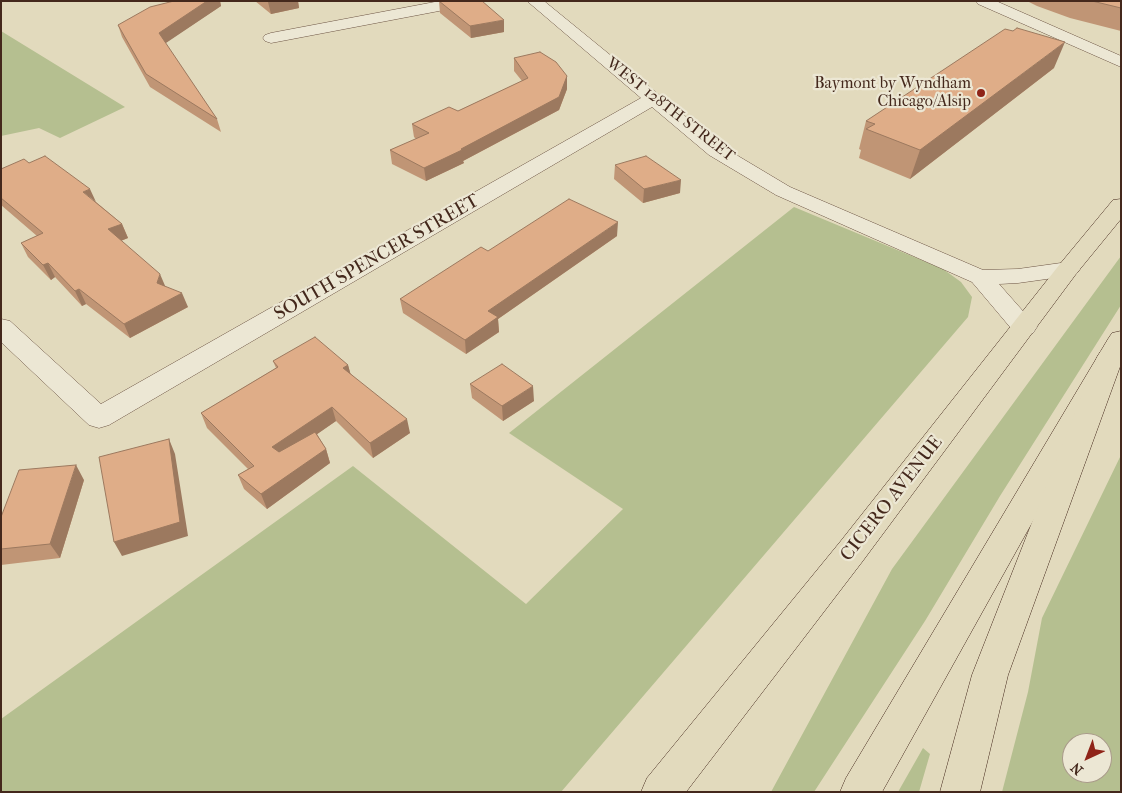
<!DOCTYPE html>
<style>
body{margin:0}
#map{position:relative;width:1122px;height:793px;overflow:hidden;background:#e2dabd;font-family:"IM FELL French Canon",serif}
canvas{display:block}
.frame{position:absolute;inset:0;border:2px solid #44281c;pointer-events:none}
.north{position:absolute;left:1062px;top:733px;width:50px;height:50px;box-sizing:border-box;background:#ece7d4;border:1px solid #a99b8a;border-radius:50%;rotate:223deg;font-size:14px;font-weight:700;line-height:20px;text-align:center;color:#44281c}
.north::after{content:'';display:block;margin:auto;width:18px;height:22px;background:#8f2418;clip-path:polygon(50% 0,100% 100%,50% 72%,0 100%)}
</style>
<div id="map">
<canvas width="1122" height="793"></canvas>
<div class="frame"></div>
<div class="north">N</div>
</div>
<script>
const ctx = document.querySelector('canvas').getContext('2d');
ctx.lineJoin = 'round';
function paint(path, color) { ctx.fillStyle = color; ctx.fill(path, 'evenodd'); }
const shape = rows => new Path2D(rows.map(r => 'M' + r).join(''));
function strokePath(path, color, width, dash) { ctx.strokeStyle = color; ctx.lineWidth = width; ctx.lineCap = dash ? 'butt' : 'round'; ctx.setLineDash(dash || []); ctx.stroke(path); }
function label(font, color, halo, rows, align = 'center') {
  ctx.font = font + ' "IM FELL French Canon",serif'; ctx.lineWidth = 4.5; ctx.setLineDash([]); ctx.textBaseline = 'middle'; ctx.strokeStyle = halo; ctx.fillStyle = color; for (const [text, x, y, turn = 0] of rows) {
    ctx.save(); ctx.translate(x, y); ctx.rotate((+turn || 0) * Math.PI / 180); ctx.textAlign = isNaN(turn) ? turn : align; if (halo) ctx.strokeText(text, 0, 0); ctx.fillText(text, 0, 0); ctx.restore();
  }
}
paint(shape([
 [1,31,125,107,60,138,39,128,1,136],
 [794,207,943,269,961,282,972,297,968,317,561,792,1,792,1,719,353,466,526,604,623,509,509,433],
 [1121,256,1121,305,1000,496,925,621,814,792,771,792,892,569],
 [1121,455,1121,792,1002,792,1028,692,1042,618],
 [1072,743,1102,743,1102,773,1072,773],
 [923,748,930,754,919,792,898,792]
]), '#b5bf90');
const minor = shape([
 [440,1,472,1,470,4,465,6,271,43,265,41,263,38,265,35,271,33,440,1],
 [527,1,544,1,723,147,790,187,983,270,1018,269,1068,262,1076,264,1080,269,1076,274,1068,276,1018,283,999,284,1037,327,1033,333,1024,335,1015,333,972,282,776,195,709,155,652,107,109,425,99,428,89,425,1,342,1,319,10,321,101,404,641,98,527,1],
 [976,1,996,1,1121,56,1121,67,978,4,976,1]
]);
const primary = shape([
 [1121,199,1121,219,1076,274,862,562,686,792,641,792,647,778,840,542,1060,264,1113,200,1121,199],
 [1121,331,1121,363,882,792,840,792,846,778,1108,339,1112,333,1121,331]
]);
const motorway = shape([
 [1110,348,1119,351,1121,364,1008,675,980,792,940,792,972,675,1097,357,1101,351,1110,348]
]);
strokePath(minor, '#6c5444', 1);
strokePath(primary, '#44281c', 1);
strokePath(motorway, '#44281c', 1);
paint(minor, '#ece7d4');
paint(primary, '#e2dabd');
paint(motorway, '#e2dabd');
paint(shape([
 [174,1,220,1,221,6,165,43,217,119,221,132,150,87,122,37,118,25],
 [255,1,298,1,299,8,271,14],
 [439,1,504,32,471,38,440,13],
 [1027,1,1121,1,1121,31,1070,18,1037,6],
 [514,58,567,89,559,110,463,161,464,163,426,181,392,164,390,150,416,139,414,137,412,124,458,111,522,81,514,71],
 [1054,68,910,179,859,158,861,150,859,149,866,121],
 [29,163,96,202,122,224,128,238,121,241,165,286,188,307,130,338,86,304,82,306,55,277,51,280,28,257,21,243,37,236,1,205,1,169],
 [615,165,680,193,643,203,614,179],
 [617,236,498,319,499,332,466,354,403,313,400,299,488,251],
 [273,361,348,365,350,373,410,433,373,458,336,421,317,434,326,449,330,463,267,509,244,489,238,475,248,469,207,428,201,413,276,368],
 [470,384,534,401,503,421,472,398],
 [84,480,60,558,1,565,1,517]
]), '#c09575');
paint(shape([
 [207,1,220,1,221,6,163,45,159,33],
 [272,1,298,1,299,8,271,14,268,2],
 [504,20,504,32,471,38,470,26],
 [1065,42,1054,68,910,179,920,150],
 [567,76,567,89,559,110,463,161,464,163,426,181,424,168],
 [681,180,680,193,643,203,644,189],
 [90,189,96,202,83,192],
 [618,222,617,236,498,319,499,332,466,354,465,340,488,311],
 [122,224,128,238,115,243,108,229],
 [48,263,55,277,51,280,43,265],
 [160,274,166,288,157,283],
 [79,289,86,304,82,306,75,291],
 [182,293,188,307,130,338,124,324],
 [348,365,352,379,343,368],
 [533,386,534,401,503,421,502,406],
 [332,407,336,421,277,462,272,447],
 [407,419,410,433,373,458,370,443],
 [169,439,175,454,188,536,122,556,114,542],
 [326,449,330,463,267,509,261,494],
 [76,465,84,480,60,558,50,544]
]), '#9c795f');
const building = shape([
 [174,1,207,1,159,33,217,119,146,74,118,25,150,7,174,1],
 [439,1,482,1,504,20,470,26,439,1],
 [1092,1,1121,1,1121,8,1092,1],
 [1017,28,1065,42,920,150,866,129,875,124,866,121,1005,29,1013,31,1017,28],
 [540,52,556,62,567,76,559,97,461,149,462,150,424,168,390,150,429,133,412,124,449,107,458,111,528,78,514,58,540,52],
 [45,156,90,189,83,192,122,224,108,229,160,274,157,283,182,293,124,324,79,289,75,291,48,263,43,265,21,243,43,233,1,198,1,169,24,159,29,163,45,156],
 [646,156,681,180,644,189,615,165,646,156],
 [569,199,618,222,488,311,498,317,465,340,400,299,481,247,488,251,569,199],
 [315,337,348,365,343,368,407,419,370,443,332,407,272,447,279,452,315,432,326,449,261,494,238,475,254,466,201,413,278,367,273,361,315,337],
 [502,364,533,386,502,406,470,384,502,364],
 [169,439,180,522,114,542,99,457,169,439],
 [76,465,50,544,1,549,1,517,19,470,76,465]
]);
paint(building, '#dfad88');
strokePath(building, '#9c795f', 1);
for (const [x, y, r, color] of [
 [981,93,5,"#8f2418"]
]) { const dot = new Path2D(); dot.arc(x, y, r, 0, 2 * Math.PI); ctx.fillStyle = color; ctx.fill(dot); strokePath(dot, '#ece7d4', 2); }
label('16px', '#44281c', '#ece7d4', [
 ["Baymont by Wyndham",971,84],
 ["Chicago/Alsip",971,102]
], 'right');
label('16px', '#44281c', '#ece7d4', [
 ["WEST 128TH STREET",670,110,38]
]);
label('19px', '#44281c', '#ece7d4', [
 ["SOUTH SPENCER STREET",377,258,-30],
 ["CICERO AVENUE",892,499,-52]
]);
</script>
